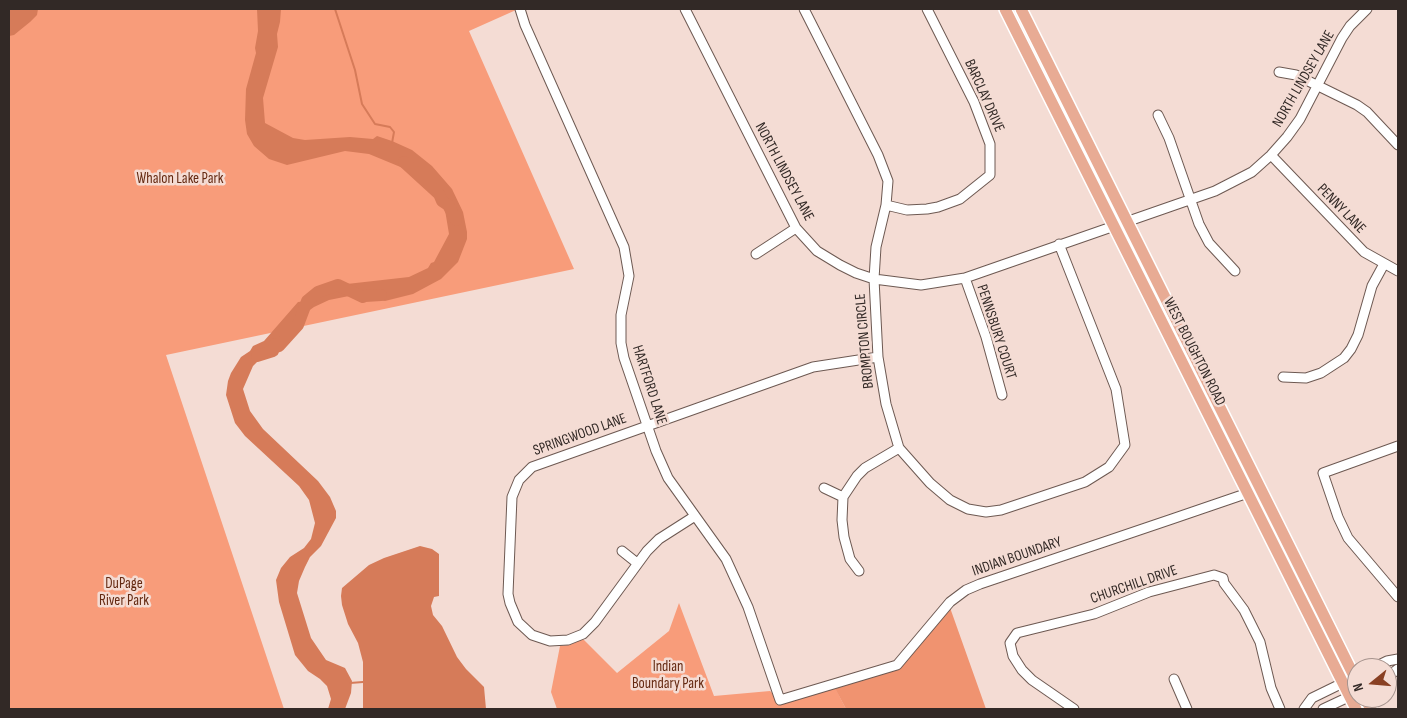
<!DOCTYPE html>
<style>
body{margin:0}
#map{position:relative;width:1407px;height:718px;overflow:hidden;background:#f4dcd4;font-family:"Sofia Sans Condensed",sans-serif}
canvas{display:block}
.frame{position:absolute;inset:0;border:10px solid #322926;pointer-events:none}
.north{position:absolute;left:1347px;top:658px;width:50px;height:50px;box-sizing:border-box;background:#f4dcd4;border:1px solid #a6948e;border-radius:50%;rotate:253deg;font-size:14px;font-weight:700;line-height:20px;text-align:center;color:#322926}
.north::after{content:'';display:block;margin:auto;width:18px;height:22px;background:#894023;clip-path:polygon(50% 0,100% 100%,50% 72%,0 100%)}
</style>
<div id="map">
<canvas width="1407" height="718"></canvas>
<div class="frame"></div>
<div class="north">N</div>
</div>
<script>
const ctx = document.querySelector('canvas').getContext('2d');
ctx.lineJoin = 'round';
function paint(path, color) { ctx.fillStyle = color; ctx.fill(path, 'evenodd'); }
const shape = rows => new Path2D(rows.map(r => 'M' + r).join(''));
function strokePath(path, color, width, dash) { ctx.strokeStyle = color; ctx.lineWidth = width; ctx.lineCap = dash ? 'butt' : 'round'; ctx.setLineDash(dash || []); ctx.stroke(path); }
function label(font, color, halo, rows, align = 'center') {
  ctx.font = font + ' "Sofia Sans Condensed",sans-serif'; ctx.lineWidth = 5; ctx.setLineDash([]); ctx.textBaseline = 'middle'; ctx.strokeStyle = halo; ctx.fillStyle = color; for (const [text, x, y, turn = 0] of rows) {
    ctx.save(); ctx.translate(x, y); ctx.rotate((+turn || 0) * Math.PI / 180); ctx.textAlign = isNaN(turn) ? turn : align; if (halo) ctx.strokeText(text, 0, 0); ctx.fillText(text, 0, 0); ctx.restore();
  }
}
paint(shape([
 [9,9,515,9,516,10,469,31,574,269,166,355,284,709,9,709],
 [679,603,714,696,770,691,780,700,833,684,846,709,557,709,551,692,560,646,569,645,583,639,617,673,669,631]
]), '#f89c7a');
paint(shape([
 [948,602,986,709,846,709,831,681,895,661]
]), '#f09370');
paint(shape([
 [9,9,38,9,37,15,30,22,14,35,9,36],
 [257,9,281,9,280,22,277,34,278,47,263,98,265,123,293,138,305,140,350,137,373,139,377,136,392,141,412,150,432,166,452,189,463,212,467,232,467,239,458,262,441,279,413,294,385,301,368,298,365,296,363,297,349,296,329,300,314,307,307,312,298,325,279,346,275,344,273,351,262,357,253,366,243,389,250,411,263,429,318,481,330,497,336,511,336,518,321,546,310,557,305,567,299,581,297,593,311,638,326,660,345,668,352,681,351,693,345,709,328,709,331,699,327,686,320,679,308,671,295,655,279,602,276,580,281,568,290,557,304,548,311,539,315,523,309,500,299,486,245,436,235,423,226,395,228,381,231,373,241,357,250,351,253,346,264,341,298,302,307,301,318,292,338,285,409,277,428,268,431,263,434,262,449,234,445,210,448,205,442,201,439,194,415,173,369,154,345,151,287,165,269,159,254,146,247,134,245,120,246,89,256,53,255,48,258,31],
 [420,546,432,549,439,554,439,596,434,597,431,606,433,615,442,626,457,657,466,669,484,687,486,709,363,709,363,662,358,643,348,624,342,605,341,596,342,588,369,565,384,558]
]), '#d67b59');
strokePath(shape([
 [335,9,355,70,362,104,375,124,390,127,394,132,392,143],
 [350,683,363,682]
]), '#d67b59', 2);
strokePath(shape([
 [404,162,439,194,442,201,448,205,456,220],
 [257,356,273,351,275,344,279,346,298,325,307,301,318,292,338,285,363,297,365,296,381,295]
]), '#d67b59', 12);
const minor = shape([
 [520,9,525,25,624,247,629,276,621,315,621,343,624,358,656,451,668,478,726,559,748,607,780,700,897,665,950,602,966,590,980,584,1172,519,1248,493,1260,487],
 [685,9,796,228,817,251,840,265,856,273,874,279,921,285,965,278,1215,191,1252,172,1271,155,1287,137,1300,119,1342,38,1350,26,1367,9],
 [804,9,878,155,888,181,886,205,876,247,874,279,878,357,886,404,899,448,930,483,950,500,968,509,986,512,1001,510,1085,482,1109,467,1125,445,1116,389,1059,244],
 [1279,72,1296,75,1357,105,1367,112,1398,145],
 [1158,115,1169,138,1199,224,1209,243,1235,271],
 [1271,155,1364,252,1398,271],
 [886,205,907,210,927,209,938,207,960,199,990,175,990,144,974,102,927,9],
 [756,254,796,228],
 [965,278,986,337,1002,395],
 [1283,377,1306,378,1321,373,1344,358,1351,349,1358,335,1372,286,1384,264],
 [1398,446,1323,473,1338,517,1348,538,1398,597],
 [824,488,843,497],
 [695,516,659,539,647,551,595,622,583,634,568,640,550,641,532,635,518,622,510,603,508,594,512,497,519,480,532,467,813,367,878,357],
 [622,551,637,563],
 [859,571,850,559,844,537,842,520,843,497,857,476,865,468,899,448],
 [1373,668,1387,661,1398,659],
 [1387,677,1398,669],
 [1174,679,1187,709],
 [1074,709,1032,680,1022,670,1013,656,1010,643,1017,633,1094,614,1149,592,1214,575,1223,578,1224,583,1244,610,1260,642,1271,688,1280,709],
 [1304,709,1312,698,1357,676],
 [1323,709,1357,693]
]);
const major = shape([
 [1005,9,1356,709],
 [1021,9,1357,682],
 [1365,698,1371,709]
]);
strokePath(minor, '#6d5952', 11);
strokePath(major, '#fff', 14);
strokePath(minor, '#fff', 9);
strokePath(major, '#e8ab94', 11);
label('15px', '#322926', '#f4dcd4', [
 ["NORTH LINDSEY LANE",1304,79,-60],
 ["BARCLAY DRIVE",984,96,66],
 ["NORTH LINDSEY LANE",784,172,62],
 ["PENNY LANE",1341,209,46],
 ["PENNSBURY COURT",996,332,72],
 ["BROMPTON CIRCLE",865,341,-95],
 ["WEST BOUGHTON ROAD",1194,352,63],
 ["HARTFORD LANE",649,385,72],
 ["SPRINGWOOD LANE",580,435,-20],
 ["INDIAN BOUNDARY",1017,557,-19],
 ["CHURCHILL DRIVE",1134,585,-19]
]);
label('15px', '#652a12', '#f4dcd4', [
 ["Whalon Lake Park",180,179],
 ["DuPage",124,584],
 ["River Park",124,601],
 ["Indian",668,667],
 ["Boundary Park",668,684]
]);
</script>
